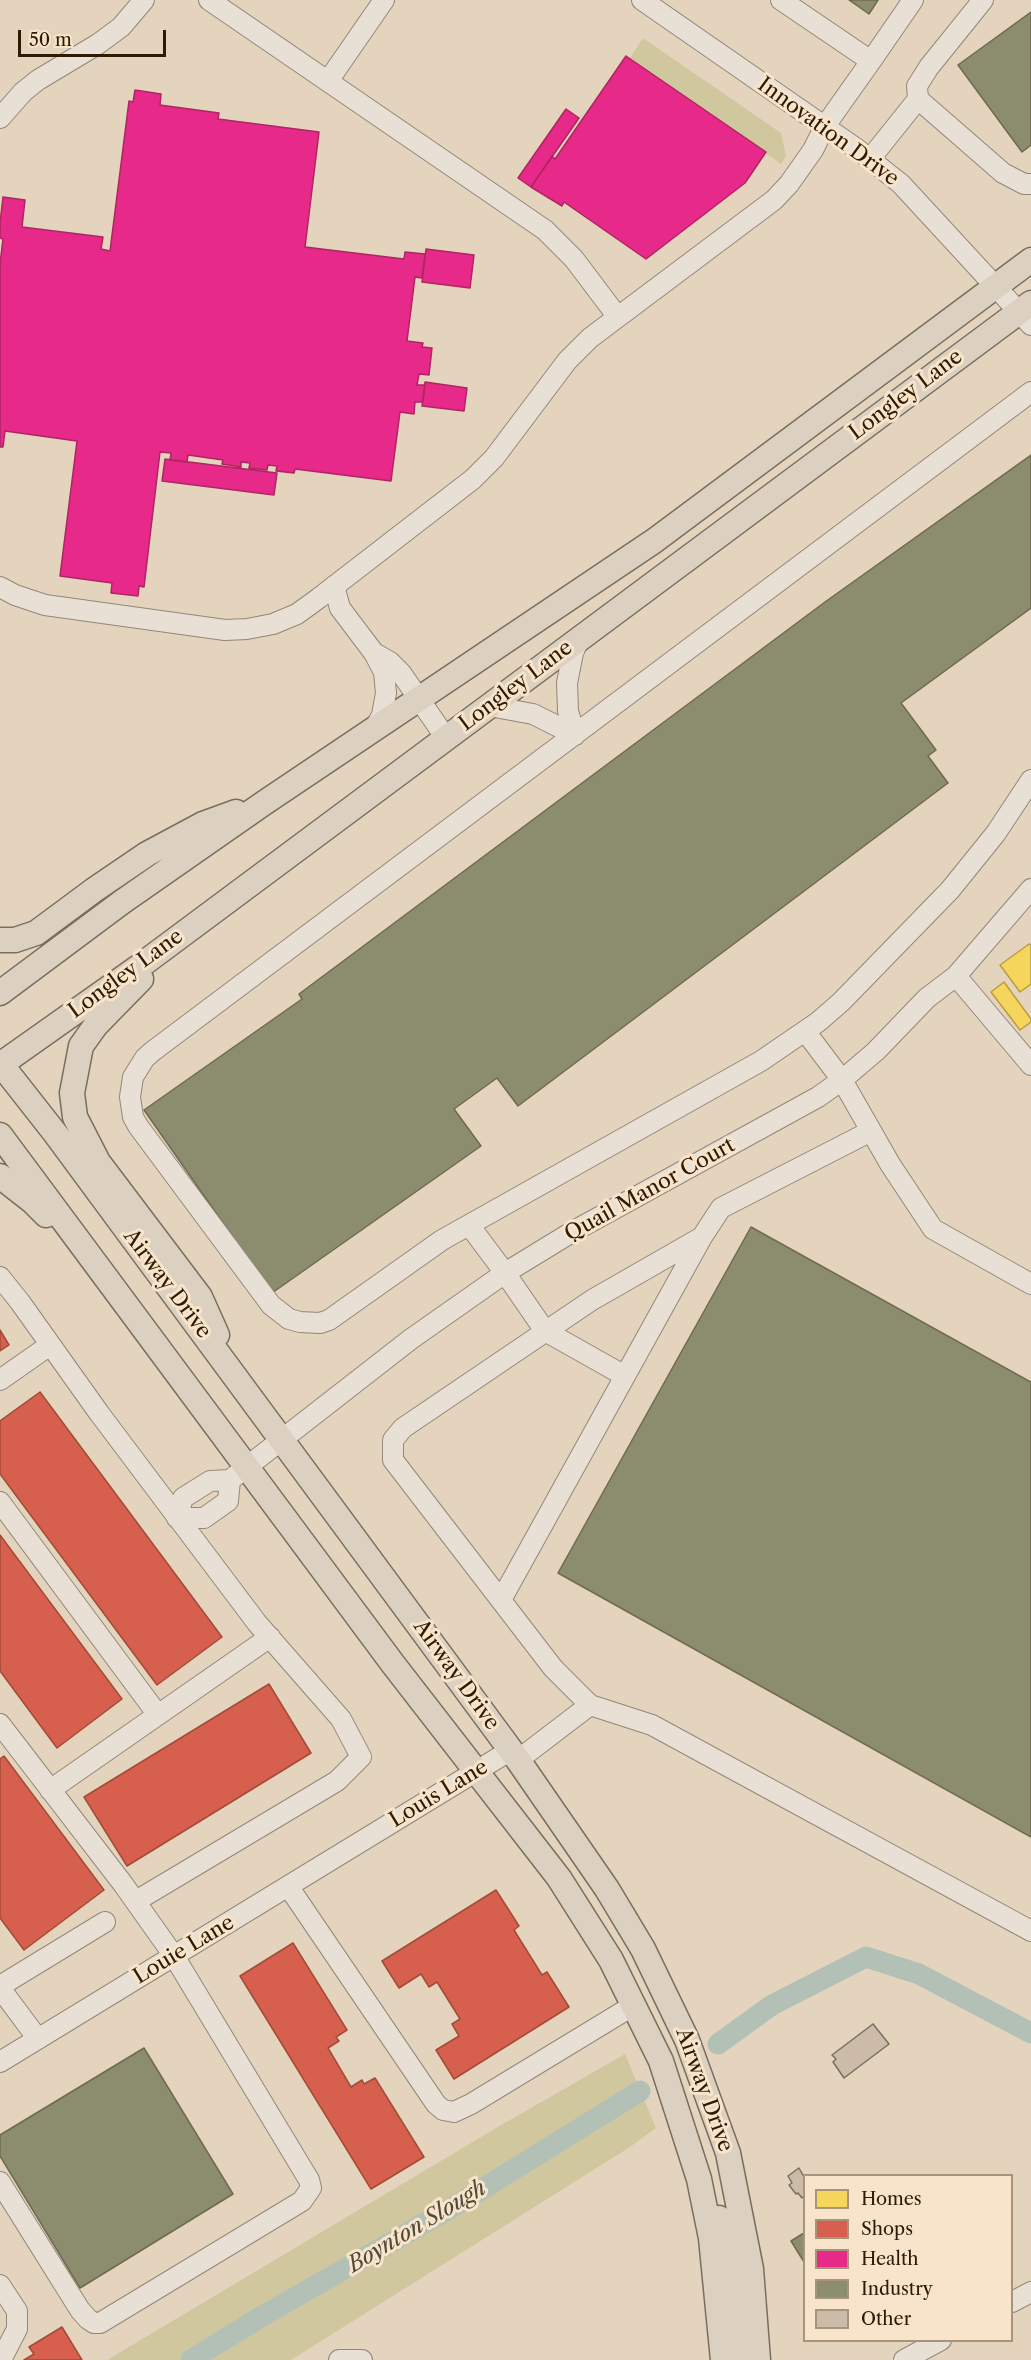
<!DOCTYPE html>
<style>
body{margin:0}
#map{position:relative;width:1031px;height:2360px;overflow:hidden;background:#e4d4be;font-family:"Libre Caslon Text",serif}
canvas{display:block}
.legend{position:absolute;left:803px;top:2174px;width:210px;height:168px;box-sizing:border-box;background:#f8e4ca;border:2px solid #a7947b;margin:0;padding:8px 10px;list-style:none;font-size:18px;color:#2d1b05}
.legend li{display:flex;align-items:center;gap:12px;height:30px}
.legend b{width:30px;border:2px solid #a7947b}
.scale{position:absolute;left:18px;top:30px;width:148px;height:27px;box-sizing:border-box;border:3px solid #2d1b05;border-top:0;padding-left:8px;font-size:18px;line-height:21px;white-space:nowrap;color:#2d1b05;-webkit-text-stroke:4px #f8e4ca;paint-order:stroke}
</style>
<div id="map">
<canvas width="1031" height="2360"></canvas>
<ul class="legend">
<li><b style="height:16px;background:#f6d55c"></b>Homes</li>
<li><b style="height:16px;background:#d6604d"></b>Shops</li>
<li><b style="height:16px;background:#e7298a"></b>Health</li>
<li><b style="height:16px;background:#8c8c6e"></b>Industry</li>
<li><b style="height:16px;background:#cdbba9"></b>Other</li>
</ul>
<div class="scale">50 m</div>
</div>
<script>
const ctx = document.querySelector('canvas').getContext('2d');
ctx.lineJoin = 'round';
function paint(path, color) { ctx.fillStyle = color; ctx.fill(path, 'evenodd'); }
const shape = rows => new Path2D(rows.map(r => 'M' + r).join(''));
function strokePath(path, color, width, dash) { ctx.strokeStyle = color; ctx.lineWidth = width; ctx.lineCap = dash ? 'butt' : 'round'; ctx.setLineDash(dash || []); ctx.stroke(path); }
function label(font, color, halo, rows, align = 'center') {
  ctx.font = font + ' "Libre Caslon Text",serif'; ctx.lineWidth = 6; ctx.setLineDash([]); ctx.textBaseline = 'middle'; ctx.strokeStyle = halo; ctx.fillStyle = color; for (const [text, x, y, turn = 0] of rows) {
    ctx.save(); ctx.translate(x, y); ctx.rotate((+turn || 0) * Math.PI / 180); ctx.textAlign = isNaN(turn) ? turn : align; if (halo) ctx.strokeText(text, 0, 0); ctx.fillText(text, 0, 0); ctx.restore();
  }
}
paint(shape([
 [643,38,781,133,786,156,781,164,630,58],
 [625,2054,656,2128,630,2147,291,2360,107,2360,496,2128]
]), '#d1c79f');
const homes = shape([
 [1029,944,1031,946,1031,984,1020,992,1000,965,1029,944],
 [1004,982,1031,1019,1031,1022,1020,1030,991,992,1004,982]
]);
paint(homes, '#f6d55c');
strokePath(homes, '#ba9d42', 1.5);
const shops = shape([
 [0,1330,9,1345,0,1351,0,1330],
 [40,1392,222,1637,157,1685,0,1474,0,1421,40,1392],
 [0,1535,122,1699,57,1748,0,1671,0,1535],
 [269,1684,311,1753,127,1866,84,1797,269,1684],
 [4,1756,104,1890,24,1950,0,1918,0,1759,4,1756],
 [496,1890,519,1926,514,1930,542,1975,547,1972,569,2007,454,2079,436,2050,459,2036,452,2024,460,2019,437,1982,429,1987,421,1974,399,1988,382,1961,496,1890],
 [293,1943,347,2030,336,2037,339,2041,328,2048,351,2087,362,2080,364,2084,375,2078,424,2157,371,2189,240,1976,293,1943],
 [62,2327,82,2360,24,2360,34,2354,29,2347,62,2327]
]);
paint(shops, '#d6604d');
strokePath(shops, '#a34b37', 1.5);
const health = shape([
 [626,56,766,152,745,183,646,259,564,202,562,206,531,187,552,156,555,159,626,56],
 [135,90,161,94,160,105,219,113,218,119,319,132,305,247,404,259,405,252,425,254,422,278,415,277,407,341,423,343,422,347,432,348,429,375,419,374,417,385,425,385,423,402,415,402,414,414,400,412,391,481,295,469,294,473,276,471,277,466,268,465,267,470,249,468,250,463,241,462,241,467,222,464,223,460,188,455,187,462,170,460,171,453,160,452,144,587,139,586,138,596,111,593,112,583,60,576,77,441,5,431,3,447,0,447,0,264,3,239,0,238,0,223,3,197,25,200,22,227,103,237,101,249,110,251,129,101,133,102,135,90],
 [566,109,579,118,531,187,518,178,566,109],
 [426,249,474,255,470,288,422,282,426,249],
 [425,382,467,388,464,411,422,406,425,382],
 [165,459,277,473,274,495,162,481,165,459]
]);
paint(health, '#e7298a');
strokePath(health, '#af2562', 1.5);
const industry = shape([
 [849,0,878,0,869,14,849,0],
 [1031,12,1031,145,1022,152,958,65,1031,12],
 [1031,455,1031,608,901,703,936,750,928,756,948,783,518,1106,497,1078,454,1109,481,1146,272,1293,144,1110,302,999,299,994,825,602,1031,455],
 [751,1227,1031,1382,1031,1837,558,1573,751,1227],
 [144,2048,233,2194,80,2288,0,2156,0,2135,144,2048],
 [804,2233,804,2262,791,2241,804,2233]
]);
paint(industry, '#8c8c6e');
strokePath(industry, '#706a4e', 1.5);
strokePath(shape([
 [718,2044,772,2005,866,1957,919,1974,1031,2033],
 [191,2360,259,2318,463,2201,640,2091]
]), '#b2c0b5', 21);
const building = shape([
 [873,2024,889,2044,844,2078,833,2062,836,2059,832,2055,873,2024],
 [799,2168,804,2177,804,2196,802,2198,798,2193,796,2194,789,2185,792,2183,788,2176,799,2168]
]);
paint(building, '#cdbba9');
strokePath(building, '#786e5f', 1.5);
const minor = shape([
 [209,0,545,230,574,259,617,316],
 [642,0,857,149,901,184,1031,325],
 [983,0,929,67,917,86,918,99,1003,173,1024,184,1031,184],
 [871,61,913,0],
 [328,81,384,0],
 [0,118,23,92,38,80,98,44,121,27,144,0],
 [870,159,918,99],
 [1031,392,153,1051,145,1058,133,1077,130,1097,133,1117,138,1126,271,1305,289,1319,300,1322,320,1323,329,1320,442,1240,761,1061,818,1022,841,1002,950,890,996,833,1031,780],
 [334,586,340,608,374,653,384,672,386,693,382,715,376,726],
 [0,587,15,595,45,605,225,630,247,629,273,624,297,614,319,598,473,479,494,458,567,361,590,338,774,200,789,184,813,150,825,126,871,61,781,0],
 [376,654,390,662,401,673,446,738],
 [489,706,533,714,575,735],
 [575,735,568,711,567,683,573,653,579,639],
 [956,976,1031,1065],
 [805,1031,842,1080,890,1164,933,1229,1031,1284],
 [469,1225,505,1273,545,1331,625,1376],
 [0,1277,20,1302,99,1413,257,1623,341,1719,361,1757,337,1781,136,1901],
 [0,1380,50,1345],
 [230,1480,228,1501,204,1518,177,1518,183,1498,210,1481,230,1480,411,1339,505,1273,572,1232,818,1097,842,1080,876,1051,927,998,956,976,1031,889],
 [0,1502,158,1715],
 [501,1600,702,1237],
 [590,1705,553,1668,393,1460,393,1440,403,1428,592,1300,702,1237,721,1208,871,1131],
 [0,1724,123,1884,174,1956,309,2180,311,2188,302,2201,100,2323,94,2323,88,2319,80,2310,0,2182],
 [518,1760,590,1705,652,1725,1031,1931],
 [50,1790,270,1637],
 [288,1886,436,2104,443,2110,454,2112,471,2104,634,2005],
 [0,1986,105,1922],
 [0,1988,38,2039],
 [0,2062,511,1750],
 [0,2285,17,2311,17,2329,1,2360],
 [1012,2302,1031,2292],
 [339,2360,362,2360],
 [904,2360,941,2340]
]);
const major = shape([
 [0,940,15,940,36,933,94,890,147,854,203,824,236,812],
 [141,979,96,1025,81,1046,72,1093,75,1117,98,1162,200,1297,217,1335],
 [0,993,122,902,264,803,654,541,1031,260],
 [0,1063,55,1133,518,1760,607,1889,643,1949,687,2040,728,2153,751,2269,758,2360],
 [0,1065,140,966,1031,303],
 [0,1135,393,1664,559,1878,611,1960,661,2061,699,2179,711,2238,723,2360],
 [0,1176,32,1201,46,1215],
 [719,2218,726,2235,730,2255,738,2336,742,2360]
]);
strokePath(minor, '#928778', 22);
strokePath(major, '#786e5f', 27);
strokePath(minor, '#e8e0d5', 20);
strokePath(major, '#dcd1c1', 24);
label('21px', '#2d1b05', '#f8e4ca', [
 ["Innovation Drive",828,132,36],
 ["Longley Lane",906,395,-37],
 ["Longley Lane",516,686,-37],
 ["Longley Lane",126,974,-36],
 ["Quail Manor Court",650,1190,-29],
 ["Airway Drive",167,1284,53],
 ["Airway Drive",456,1675,54],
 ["Louis Lane",439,1794,-31],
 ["Louie Lane",184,1950,-31],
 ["Airway Drive",704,2090,70]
]);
label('italic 22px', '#4f4a39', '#f8e4ca', [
 ["Boynton Slough",417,2227,-31]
]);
</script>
